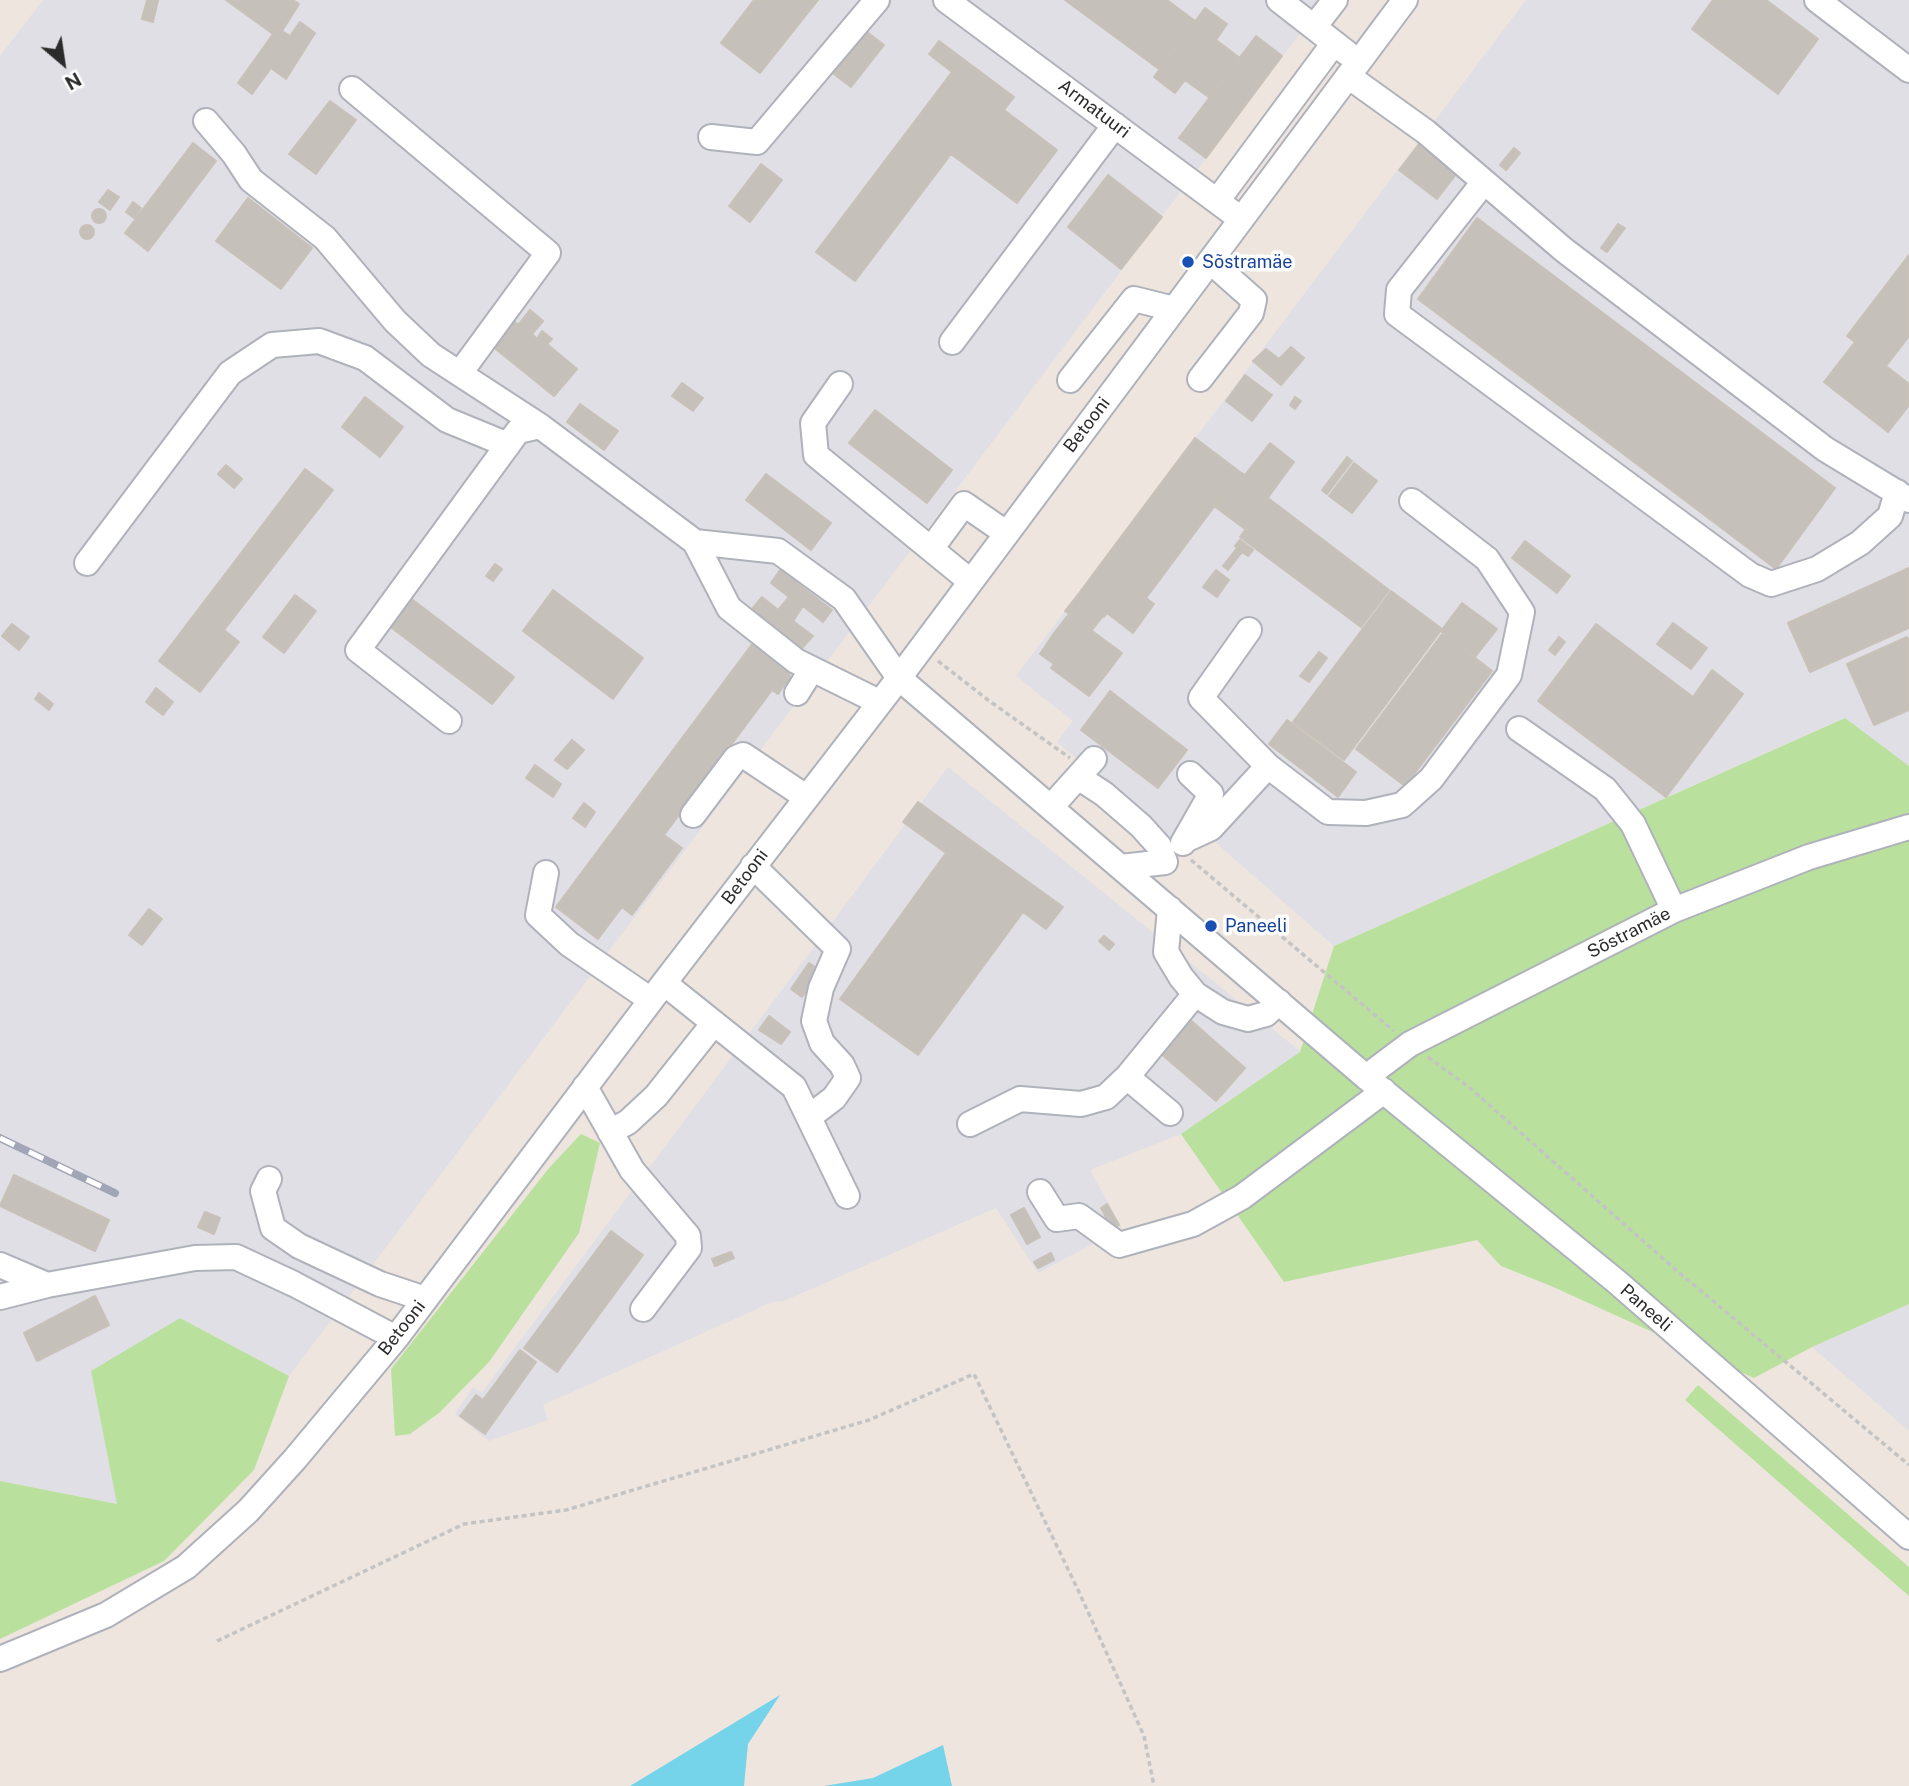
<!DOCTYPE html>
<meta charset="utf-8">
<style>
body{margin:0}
#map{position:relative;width:1909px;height:1786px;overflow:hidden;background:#ede5de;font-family:"Public Sans",sans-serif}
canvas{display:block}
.north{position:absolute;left:28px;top:28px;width:70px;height:70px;-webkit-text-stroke:5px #fff;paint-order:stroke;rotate:151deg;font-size:19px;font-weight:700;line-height:28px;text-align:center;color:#2b2b2b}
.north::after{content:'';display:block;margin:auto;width:24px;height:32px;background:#2b2b2b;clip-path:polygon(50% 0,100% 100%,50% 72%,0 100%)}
</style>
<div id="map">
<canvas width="1909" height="1786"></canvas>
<div class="north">N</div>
</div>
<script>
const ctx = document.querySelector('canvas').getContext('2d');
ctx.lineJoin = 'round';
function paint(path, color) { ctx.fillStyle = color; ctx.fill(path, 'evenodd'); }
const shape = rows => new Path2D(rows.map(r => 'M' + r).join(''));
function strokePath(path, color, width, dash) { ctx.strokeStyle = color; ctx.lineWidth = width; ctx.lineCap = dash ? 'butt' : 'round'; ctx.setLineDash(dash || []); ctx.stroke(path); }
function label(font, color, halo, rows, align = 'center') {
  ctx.font = font + ' "Public Sans",sans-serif'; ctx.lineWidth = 7; ctx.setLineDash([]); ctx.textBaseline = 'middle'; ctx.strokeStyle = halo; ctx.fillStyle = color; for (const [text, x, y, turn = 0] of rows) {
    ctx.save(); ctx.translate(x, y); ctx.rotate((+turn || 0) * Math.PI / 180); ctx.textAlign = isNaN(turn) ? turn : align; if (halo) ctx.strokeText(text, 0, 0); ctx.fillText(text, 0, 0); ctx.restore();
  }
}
paint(shape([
 [43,0,1325,0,289,1376,180,1318,117,1504,0,1481,0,56],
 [1526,0,1909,0,1909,766,1844,718,1334,946,1200,829,1183,849,1057,742,1073,721,1016,676],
 [948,767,1301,1052,1181,1134,1090,1170,1122,1228,1038,1273,996,1208,784,1301,772,1302,543,1405,548,1420,489,1441,455,1414,473,1387,482,1392],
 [1909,1304,1909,1431,1812,1347]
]), '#e0dfe5');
paint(shape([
 [1845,718,1909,766,1909,1304,1812,1347,1754,1378,1551,1286,1501,1266,1477,1240,1284,1282,1181,1134,1300,1052,1334,946],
 [581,1134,600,1143,579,1233,489,1362,439,1413,410,1434,395,1436,391,1369,549,1168],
 [180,1318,289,1376,254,1470,164,1561,0,1639,0,1481,117,1504,91,1371],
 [1698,1385,1909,1567,1909,1596,1685,1400]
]), '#b9e19d');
paint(shape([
 [780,1695,748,1744,744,1786,630,1786],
 [943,1745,952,1786,824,1786,873,1778]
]), '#76d4ea');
const building = shape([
 [147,0,158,0,153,22,142,19,147,0],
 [226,0,293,0,299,4,282,31,290,36,300,22,315,33,286,79,271,68,252,94,238,83,273,34,226,0],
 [754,0,818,0,760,73,721,43,754,0],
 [1065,0,1167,0,1195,21,1159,69,1065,0],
 [1713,0,1766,0,1818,39,1778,94,1692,29,1713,0],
 [1205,8,1227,24,1216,40,1240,58,1210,98,1185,80,1175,93,1154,77,1205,8],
 [863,29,884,45,851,87,830,71,863,29],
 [1256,36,1282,56,1206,158,1179,138,1256,36],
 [939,41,1014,97,1004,110,1057,150,1017,203,951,154,855,281,816,252,952,72,929,54,939,41],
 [330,101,356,120,316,174,289,154,330,101],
 [193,143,216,161,148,251,125,233,193,143],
 [1419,144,1457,173,1437,199,1399,170,1419,144],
 [1514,148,1520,153,1506,170,1500,165,1514,148],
 [761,164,782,180,750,222,729,206,761,164],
 [1108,175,1162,217,1121,269,1068,227,1108,175],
 [108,190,119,197,110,210,99,202,108,190],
 [248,198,312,248,281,289,216,241,248,198],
 [133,202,141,208,134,218,126,212,133,202],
 '92 216a7 7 0 1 1 14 0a7 7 0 1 1-14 0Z',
 [1477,218,1835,488,1776,569,1418,299,1477,218],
 [1618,224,1625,228,1607,252,1601,248,1618,224],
 '80 232a7 7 0 1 1 14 0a7 7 0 1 1-14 0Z',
 [1909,255,1909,336,1886,366,1909,384,1909,405,1888,432,1824,382,1855,342,1847,336,1909,255],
 [530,310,543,321,532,334,537,339,542,331,552,339,547,344,577,369,554,396,492,346,514,321,518,325,530,310],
 [1291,347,1304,358,1281,385,1253,361,1266,349,1279,359,1291,347],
 [1245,375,1272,395,1252,421,1226,401,1245,375],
 [682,383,703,398,693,411,672,396,682,383],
 [365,397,403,427,380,457,342,427,365,397],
 [1295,397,1301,401,1295,409,1290,405,1295,397],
 [580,404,618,431,604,450,567,422,580,404],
 [875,410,952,470,927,503,849,443,875,410],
 [1195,438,1240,472,1146,598,1100,565,1195,438],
 [1270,443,1294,462,1245,529,1214,506,1240,472,1245,475,1270,443],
 [1347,457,1352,461,1327,494,1322,490,1347,457],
 [1354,463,1377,481,1352,513,1329,496,1354,463],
 [226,465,242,479,234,488,218,474,226,465],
 [305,469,333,490,224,630,239,642,200,692,159,661,305,469],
 [766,474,831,523,811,550,746,500,766,474],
 [1268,498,1389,590,1361,627,1240,537,1268,498],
 [1240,540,1253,550,1248,556,1242,552,1228,570,1223,566,1237,548,1235,546,1240,540],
 [1525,541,1570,576,1557,593,1512,558,1525,541],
 [495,564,502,569,493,581,486,576,495,564],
 [1100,565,1154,604,1133,633,1107,613,1104,617,1095,610,1098,606,1080,592,1100,565],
 [1909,568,1909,628,1810,672,1788,623,1909,568],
 [780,570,832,610,823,622,803,606,793,621,813,636,802,648,752,609,762,597,778,610,789,597,771,583,780,570],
 [1216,570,1229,580,1217,597,1203,587,1216,570],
 [553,590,643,658,613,699,523,631,553,590],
 [1391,591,1442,629,1344,760,1293,722,1391,591],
 [1080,592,1098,606,1095,610,1103,616,1092,630,1065,611,1080,592],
 [295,595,316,611,284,653,263,637,295,595],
 [409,597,514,677,492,704,388,625,409,597],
 [1462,603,1497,629,1475,657,1441,631,1462,603],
 [1069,614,1122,653,1107,673,1054,633,1069,614],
 [1673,623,1707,648,1691,669,1657,644,1673,623],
 [12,624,29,637,19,650,2,636,12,624],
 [1596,624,1693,697,1712,670,1743,694,1666,797,1538,701,1596,624],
 [1054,633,1107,673,1089,696,1051,668,1054,664,1040,654,1054,633],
 [1443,633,1492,671,1405,786,1356,749,1443,633],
 [1559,637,1565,642,1555,655,1549,650,1559,637],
 [1907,637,1909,641,1909,710,1874,725,1847,664,1907,637],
 [753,643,787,668,790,677,778,694,772,690,664,835,682,848,632,915,622,907,598,939,556,907,753,643],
 [1319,652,1327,658,1309,682,1300,676,1319,652],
 [156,688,173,702,163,715,146,702,156,688],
 [1110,691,1187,750,1158,788,1081,730,1110,691],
 [39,693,53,704,49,710,35,699,39,693],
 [1287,720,1356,772,1338,797,1269,744,1287,720],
 [572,740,584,750,567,769,555,760,572,740],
 [535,765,561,784,553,797,526,778,535,765],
 [918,802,1063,907,1046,929,1023,912,918,1055,840,999,946,853,903,822,918,802],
 [584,803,595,812,585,827,573,818,584,803],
 [149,909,162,919,142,945,129,935,149,909],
 [1104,936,1114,944,1109,950,1099,941,1104,936],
 [809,963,821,971,802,997,791,989,809,963],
 [769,1016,790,1032,781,1044,759,1030,769,1016],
 [1188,1018,1245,1068,1216,1101,1159,1052,1188,1018],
 [14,1175,109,1220,95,1251,0,1206,14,1175],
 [1107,1204,1119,1225,1112,1229,1101,1208,1107,1204],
 [1024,1208,1040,1237,1027,1244,1011,1215,1024,1208],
 [205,1212,220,1218,214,1234,198,1227,205,1212],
 [611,1231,643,1255,557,1372,524,1348,611,1231],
 [731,1252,734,1258,715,1266,712,1259,731,1252],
 [1051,1253,1054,1260,1038,1268,1034,1262,1051,1253],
 [95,1296,109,1325,37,1361,24,1333,95,1296],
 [520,1350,536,1362,485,1434,460,1416,476,1395,483,1400,520,1350]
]);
paint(building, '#c5c0ba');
strokePath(building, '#c8c1b8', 2);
const minor = shape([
 [946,0,1241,219],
 [1279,0,1347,53],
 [1817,0,1909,70],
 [1314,27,1335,0],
 [1348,76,1426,132,1564,250,1825,449,1909,500],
 [352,89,548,253,460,373],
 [206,121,234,154,251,180,325,238,395,321,431,355,540,426],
 [711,137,757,142,877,0],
 [1484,182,1399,290,1397,314,1750,575,1771,584,1817,569,1860,543,1890,516,1897,492],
 [1217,201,1334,43],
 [952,342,1115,125],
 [1200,379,1251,313,1254,300,1210,261],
 [1070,380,1134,299,1174,309],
 [840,384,813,423,816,455,970,581],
 [695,542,729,608,796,661,879,702],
 [931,549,964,504,1006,533],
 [87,563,230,373,272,345,319,341,365,358,447,420,508,445],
 [797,693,812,669],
 [449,721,358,650,518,431,540,426,695,542,778,551,844,599,899,678,1366,1077,1617,1282,1909,1537],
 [1519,729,1605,789,1633,824,1674,910],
 [1268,766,1328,812,1366,813,1402,805,1431,779,1509,675,1522,612,1487,559,1412,501],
 [1078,777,1104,794,1141,826,1159,846,1165,862,1121,867],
 [1051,807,1094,759],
 [693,815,736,758,743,755,806,797],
 [1185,840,1211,828,1268,766,1201,698,1249,630],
 [1183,843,1211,794,1190,774],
 [753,866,838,949,821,988,814,1021,822,1043,842,1065,848,1078,834,1098,809,1117],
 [546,873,538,915,569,944,651,1000],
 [1170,909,1166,952,1181,977,1195,994,1223,1012,1248,1019,1266,1014,1279,1002],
 [664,983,794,1087,847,1196],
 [1366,1077,1410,1044,1674,910,1809,857,1909,827],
 [585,1087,632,1170,688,1236,689,1248,643,1309],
 [1170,1113,1127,1077,1195,994],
 [970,1124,1020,1099,1081,1104,1106,1097,1127,1077],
 [610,1132,628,1122,656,1096,714,1023],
 [269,1179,263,1191,273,1228,299,1246,380,1284,425,1299],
 [1040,1192,1057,1219,1079,1216,1119,1245,1193,1224,1242,1197,1384,1091],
 [0,1265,47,1285,195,1258,236,1257,294,1284,396,1338],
 [0,1297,47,1285],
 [0,1659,106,1615,186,1567,248,1511,295,1459,396,1338,664,983,899,678,1405,0]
]);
strokePath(minor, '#afb2bb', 28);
strokePath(shape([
 [938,661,988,700,1070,758],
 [1191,860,1394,1031],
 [1428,1057,1470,1088,1676,1270,1909,1465],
 [217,1641,464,1524,566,1510,869,1420,974,1374,1079,1592,1144,1736,1154,1786]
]), '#c4c4c4', 3.5, [5, 3.5]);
strokePath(minor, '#fff', 24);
const rail = shape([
 [0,1138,115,1193]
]);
strokePath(rail, '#a1a5b5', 8);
strokePath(rail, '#fff', 5, [16]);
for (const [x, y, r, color] of [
 [1188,262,7,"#1a4fb4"],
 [1211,926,7,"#1a4fb4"]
]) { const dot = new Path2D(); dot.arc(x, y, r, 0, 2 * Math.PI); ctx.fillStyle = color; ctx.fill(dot); strokePath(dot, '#fff', 2.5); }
label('18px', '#2b2b2b', '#fff', [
 ["Armatuuri",1094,109,37],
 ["Betooni",1087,425,-53],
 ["Betooni",745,877,-53],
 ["Sõstramäe",1629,933,-27],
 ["Paneeli",1646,1308,41],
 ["Betooni",402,1328,-52]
]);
label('18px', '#164399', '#fff', [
 ["Sõstramäe",1202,262],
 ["Paneeli",1225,926]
], 'left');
</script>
